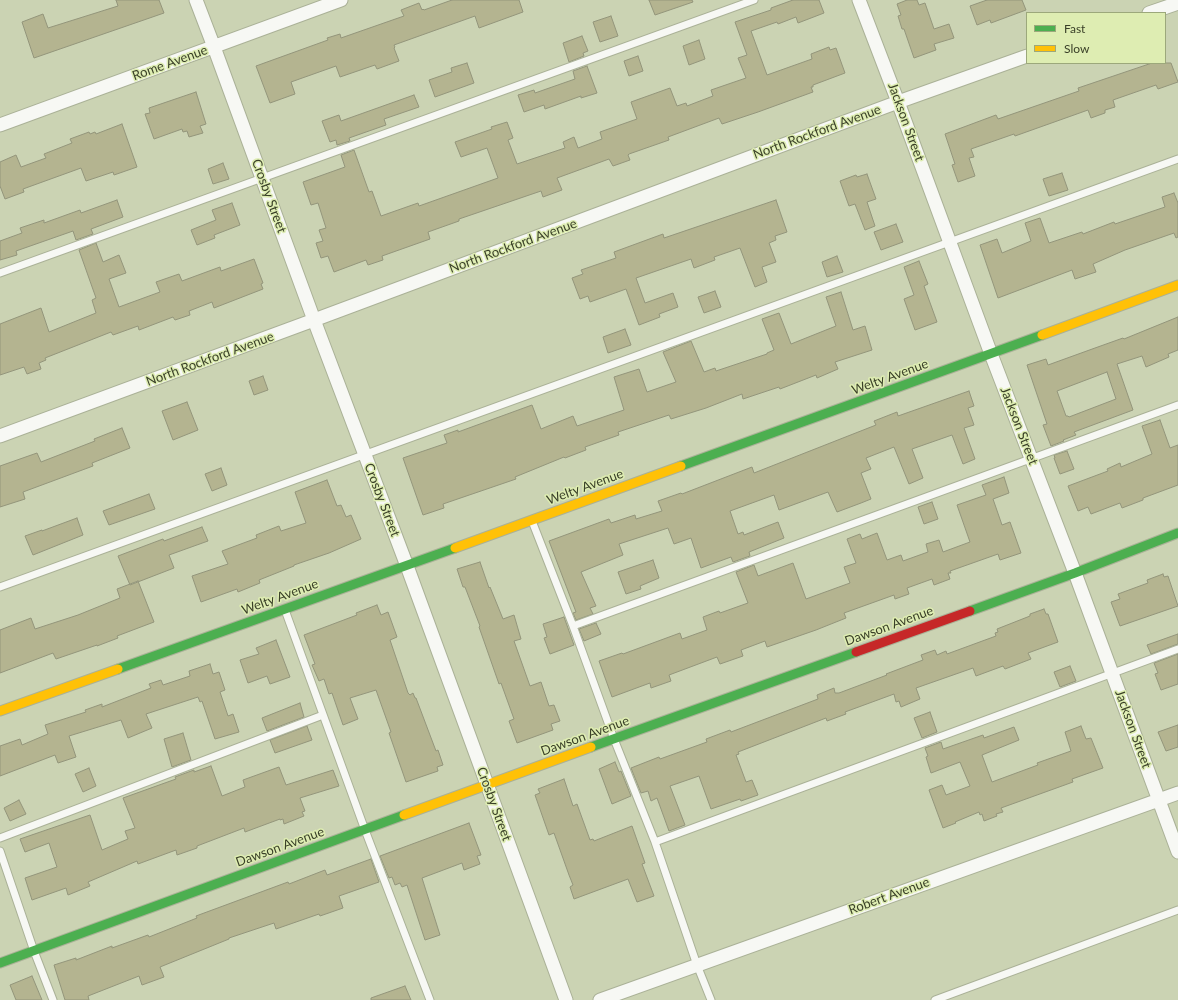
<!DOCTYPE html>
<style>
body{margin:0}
#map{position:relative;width:1178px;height:1000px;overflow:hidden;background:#cbd3b3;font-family:Lato,sans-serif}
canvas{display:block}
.legend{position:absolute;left:1026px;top:12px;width:140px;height:52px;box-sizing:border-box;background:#deedb2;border:1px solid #9ca87b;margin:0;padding:5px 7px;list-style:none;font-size:12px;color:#3a4028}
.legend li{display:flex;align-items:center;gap:8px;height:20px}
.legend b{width:20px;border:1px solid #9ca87b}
</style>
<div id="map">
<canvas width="1178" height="1000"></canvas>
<ul class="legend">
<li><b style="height:5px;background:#4caf50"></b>Fast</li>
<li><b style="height:5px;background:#ffc107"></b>Slow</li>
</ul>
</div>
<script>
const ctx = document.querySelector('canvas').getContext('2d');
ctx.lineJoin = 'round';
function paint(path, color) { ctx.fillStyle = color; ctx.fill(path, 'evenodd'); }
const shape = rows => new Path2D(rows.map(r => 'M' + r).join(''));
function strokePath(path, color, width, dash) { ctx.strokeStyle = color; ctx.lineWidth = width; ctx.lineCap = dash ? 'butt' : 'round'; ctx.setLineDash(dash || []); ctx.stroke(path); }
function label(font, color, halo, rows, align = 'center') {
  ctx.font = font + ' Lato,sans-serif'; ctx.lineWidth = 3; ctx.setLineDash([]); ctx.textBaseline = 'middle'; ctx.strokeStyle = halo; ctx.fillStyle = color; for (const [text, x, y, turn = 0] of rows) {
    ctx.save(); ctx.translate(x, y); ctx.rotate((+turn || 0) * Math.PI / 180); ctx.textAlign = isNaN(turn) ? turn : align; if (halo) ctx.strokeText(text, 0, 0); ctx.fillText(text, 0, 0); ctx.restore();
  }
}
const building = shape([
 [116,0,159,0,164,13,34,58,22,22,43,14,48,28,118,6,116,0],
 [452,0,519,0,523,12,479,28,475,16,394,45,395,47,394,48,399,61,377,69,375,65,340,77,336,66,291,82,295,94,270,103,256,66,328,40,327,38,340,34,341,38,404,16,401,10,419,3,422,10,423,9,424,10,452,0],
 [649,0,692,0,693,2,655,15,649,0],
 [793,0,819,0,824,13,798,23,796,17,778,24,777,22,751,31,767,75,812,59,811,54,829,47,830,50,836,48,845,73,813,85,813,87,811,87,813,92,758,112,722,124,719,118,668,137,669,140,629,154,628,155,630,160,613,166,609,159,557,178,562,190,543,197,541,191,459,219,459,221,428,232,430,239,382,256,383,260,368,265,366,260,334,272,328,256,321,258,316,243,323,241,319,230,326,228,318,203,311,205,303,182,345,167,341,155,354,150,369,192,372,191,381,216,418,203,419,206,498,178,487,148,461,157,455,142,492,129,491,127,507,122,513,138,508,140,517,164,565,148,563,142,574,137,578,148,602,139,600,132,637,119,631,102,670,88,677,106,686,103,687,106,713,96,711,90,746,78,738,58,747,55,735,22,771,10,771,8,793,0],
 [907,0,917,0,919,5,925,3,934,29,949,24,954,38,934,44,936,50,914,58,904,29,902,29,898,16,901,15,897,4,907,0],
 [987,0,1022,0,1026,10,991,23,990,20,977,25,970,6,987,0],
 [611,16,618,36,600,42,593,22,611,16],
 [582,36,588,51,583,53,584,56,569,62,563,43,582,36],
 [699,40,705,59,689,65,683,46,699,40],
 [638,56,643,71,629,76,624,61,638,56],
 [467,63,474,83,435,97,429,80,452,72,451,68,467,63],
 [1152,63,1171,63,1178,82,1158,89,1156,85,1113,100,1115,107,1105,110,1105,113,1091,118,1088,110,1015,136,1014,134,971,149,974,157,969,158,975,176,958,182,952,165,955,164,945,134,996,115,998,119,1079,91,1078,88,1152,63],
 [587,66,597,93,581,98,581,96,545,109,544,105,524,112,518,95,534,90,535,93,575,79,573,71,587,66],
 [196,92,206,124,200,126,203,133,189,137,187,131,183,132,182,129,154,139,145,114,150,113,149,108,196,92],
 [414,95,419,107,384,119,386,125,349,138,350,141,337,145,336,140,330,142,322,121,339,115,341,121,414,95],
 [122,124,137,167,114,175,113,172,86,181,81,168,23,189,24,192,5,199,0,186,0,162,16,155,21,167,46,158,44,154,72,143,70,139,89,132,90,134,95,132,96,134,122,124],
 [223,163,229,179,213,184,208,169,223,163],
 [1062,173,1068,190,1049,196,1043,179,1062,173],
 [867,174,876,199,867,202,875,226,865,230,855,204,849,206,840,181,856,175,857,177,867,174],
 [1174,193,1178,203,1178,237,1176,238,1174,233,1125,250,1093,264,1096,272,1075,279,1072,270,998,298,980,245,997,239,1002,253,1031,241,1025,223,1040,218,1049,243,1082,232,1083,234,1114,222,1115,224,1165,207,1162,197,1174,193],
 [117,200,123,217,91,229,93,234,76,240,73,231,16,251,17,255,0,260,0,241,22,233,20,228,44,220,44,223,80,210,81,213,117,200],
 [776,200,787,232,775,236,776,240,769,243,776,262,762,267,767,282,755,287,740,248,714,257,715,260,694,268,691,259,636,278,645,303,673,293,678,307,659,314,660,317,639,325,626,289,590,302,588,296,580,299,572,278,583,274,581,270,616,258,614,252,663,234,664,238,776,200],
 [232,203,240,225,214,235,215,238,197,245,191,230,216,220,212,210,232,203],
 [896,224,903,242,881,250,874,232,896,224],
 [96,243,103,262,119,255,126,273,109,279,119,307,160,292,156,282,179,274,182,281,220,267,221,271,254,259,263,283,261,284,263,289,214,308,212,302,189,311,190,315,175,320,173,317,139,330,138,326,113,335,111,332,45,358,46,360,39,363,41,369,27,374,24,367,0,375,0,324,41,308,49,332,96,313,92,300,96,298,79,250,96,243],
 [837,256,843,272,827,277,822,262,837,256],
 [919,261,928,284,924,286,937,322,915,330,904,299,914,295,904,267,919,261],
 [715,291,721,307,704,313,698,297,715,291],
 [841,292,853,330,865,326,872,350,835,362,838,369,817,378,816,375,780,389,779,387,743,399,742,394,706,408,671,419,669,415,618,432,619,435,585,447,586,450,565,458,564,457,515,477,516,479,443,504,444,508,423,515,403,458,447,443,444,435,458,430,458,432,532,405,541,429,573,416,577,426,624,410,614,377,639,369,647,392,676,382,663,352,691,341,704,372,715,368,716,371,767,354,767,353,774,350,762,319,779,313,791,344,836,326,826,297,841,292],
 [1178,317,1178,350,1168,354,1169,357,1146,367,1142,356,1117,364,1133,410,1074,432,1076,435,1063,440,1064,441,1051,446,1043,425,1047,424,1027,365,1046,359,1048,365,1095,348,1123,338,1124,339,1178,317],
 [1107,372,1116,399,1069,417,1068,416,1066,416,1057,391,1107,372],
 [625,329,631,345,608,353,603,337,625,329],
 [263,376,268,390,254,395,249,381,263,376],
 [969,391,974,406,968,408,974,425,964,428,975,459,963,464,952,435,912,449,923,478,909,484,894,447,866,458,871,469,861,473,871,499,861,503,837,512,828,492,779,510,774,495,730,511,738,534,743,532,744,535,778,522,784,538,749,552,750,556,733,562,731,557,701,568,691,538,674,544,668,528,619,544,623,555,581,572,596,606,590,608,593,614,576,620,573,613,576,612,549,541,609,519,611,523,635,515,636,519,662,511,658,501,681,493,682,494,752,467,754,473,876,425,874,421,897,412,898,416,969,391],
 [187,402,198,430,173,440,162,411,187,402],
 [1160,420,1170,448,1178,445,1178,485,1143,498,1143,500,1122,508,1120,503,1091,514,1088,507,1078,511,1068,486,1108,471,1107,469,1120,463,1121,467,1152,454,1142,426,1160,420],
 [122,428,130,448,92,463,93,466,23,492,25,499,0,507,0,466,37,453,41,462,95,441,94,439,122,428],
 [1067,451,1074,469,1060,474,1054,458,1055,458,1054,455,1067,451],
 [221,468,227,485,212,491,205,474,221,468],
 [1004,477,1009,493,993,499,1002,525,1010,522,1021,553,1000,560,998,554,950,571,951,573,948,573,950,579,934,585,932,579,907,588,909,594,895,599,894,595,844,613,846,618,816,630,767,647,765,641,741,650,743,656,720,664,717,657,669,675,671,681,651,688,650,683,612,697,599,661,622,653,623,654,680,633,682,639,707,630,703,617,719,611,720,613,748,603,736,572,754,565,758,576,793,563,806,599,850,583,844,567,856,563,847,539,860,534,862,539,877,533,887,560,901,555,903,561,928,552,926,544,939,540,943,552,970,542,957,505,986,495,982,485,1004,477],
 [327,480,337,506,341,505,346,517,351,515,361,539,329,553,294,565,294,566,259,580,260,583,238,592,237,589,201,602,192,576,228,564,222,551,257,538,256,535,279,526,281,531,306,523,295,492,327,480],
 [149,494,155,509,109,525,103,511,149,494],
 [932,502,938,519,924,524,918,507,932,502],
 [77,518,83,535,33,555,25,536,42,530,42,531,77,518],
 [202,527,208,541,169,555,174,568,130,585,118,556,163,539,164,541,202,527],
 [653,560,659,578,640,586,641,589,626,594,618,572,653,560],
 [480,562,489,588,490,587,503,619,514,615,521,639,514,641,530,686,541,682,549,706,554,705,560,721,551,724,553,730,517,743,509,721,514,719,501,683,499,684,479,627,480,626,465,587,463,587,457,569,480,562],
 [1163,574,1164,577,1168,576,1178,606,1120,626,1111,602,1120,599,1118,594,1148,583,1147,580,1163,574],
 [138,581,154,622,117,636,118,638,97,646,97,645,56,659,53,653,0,673,0,630,31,618,35,629,78,615,120,598,117,589,138,581],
 [377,605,381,615,388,612,397,637,390,640,408,693,410,695,413,693,415,698,416,698,436,751,438,750,443,765,437,767,438,771,406,782,389,733,391,732,376,690,350,698,358,719,343,725,332,693,329,694,324,679,319,681,312,665,315,664,304,635,357,615,356,613,377,605],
 [1044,609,1046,614,1048,614,1058,642,1028,653,1031,659,1005,669,1003,666,976,676,973,668,916,688,920,699,901,707,899,701,896,702,894,694,845,712,846,714,827,721,826,718,738,752,739,754,736,755,746,782,752,780,758,795,741,801,740,799,711,809,699,776,670,786,685,825,669,831,657,798,651,801,648,791,641,793,631,768,659,757,660,759,707,742,706,739,730,730,731,732,818,699,817,695,834,688,835,693,839,693,887,675,886,674,923,660,921,655,935,650,937,655,946,651,947,654,996,636,995,633,998,632,997,629,1030,616,1030,614,1044,609],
 [564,617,574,645,550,654,544,638,547,637,543,624,564,617],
 [596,623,601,634,584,641,579,629,596,623],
 [1178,634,1178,644,1151,654,1147,645,1178,634],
 [276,640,290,677,270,684,267,676,248,683,240,660,259,654,256,648,276,640],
 [1178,654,1178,684,1161,690,1155,674,1158,673,1154,663,1178,654],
 [210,664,213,674,219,672,225,690,220,692,228,716,233,714,239,732,215,739,202,701,200,702,198,697,146,714,152,728,128,738,121,720,69,736,76,757,58,763,55,755,0,776,0,746,20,739,22,745,48,734,45,725,86,712,85,710,102,704,102,707,151,688,149,684,161,680,163,685,190,676,189,671,210,664],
 [1070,666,1076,681,1060,687,1054,672,1070,666],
 [300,703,304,717,267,731,262,718,300,703],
 [930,712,937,732,922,738,914,718,930,712],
 [1178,725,1178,747,1166,751,1158,732,1178,725],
 [307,726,312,740,275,753,270,740,307,726],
 [1081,726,1086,739,1091,738,1103,768,1072,779,1073,782,1001,808,1003,812,996,814,997,816,984,821,982,814,980,815,979,812,955,822,956,823,943,828,929,790,942,785,946,795,970,786,960,762,931,773,926,757,928,756,925,748,941,742,943,749,983,735,984,738,1014,727,1019,740,982,755,992,782,1038,765,1037,763,1071,751,1065,732,1081,726],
 [183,733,191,760,172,767,164,739,183,733],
 [615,762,619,772,621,771,631,796,612,804,599,769,615,762],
 [211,766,222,796,245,787,243,780,279,767,286,785,333,770,339,786,300,798,305,811,302,812,304,816,284,824,283,819,280,820,280,819,245,832,244,828,197,846,197,848,177,855,176,850,138,864,137,861,88,882,90,886,68,895,66,888,32,900,25,878,57,867,49,843,25,852,20,839,90,815,102,850,128,839,125,831,135,828,123,798,176,779,175,777,194,770,194,772,211,766],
 [89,768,96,786,83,792,75,774,89,768],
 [564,779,573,806,577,804,590,840,593,839,594,841,632,826,645,863,642,864,654,896,637,902,628,879,574,899,570,887,573,885,569,875,554,833,549,835,535,795,540,793,538,789,564,779],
 [19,800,26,814,10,821,4,808,19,800],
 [469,823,481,855,477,856,480,864,464,870,462,863,422,878,440,935,425,940,407,885,402,887,400,883,395,885,392,877,389,878,380,856,469,823],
 [371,859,379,882,339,896,343,908,320,916,319,914,276,929,274,923,229,938,229,939,160,967,164,977,142,985,139,976,88,996,89,1000,65,1000,54,965,76,958,76,960,112,946,112,948,148,935,149,937,197,918,196,916,288,882,289,884,325,870,327,875,371,859],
 [32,976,42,1000,16,1000,10,985,32,976],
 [405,986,411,1000,371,1000,371,998,405,986]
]);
paint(building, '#b4b490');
strokePath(building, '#93957b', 1);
const lane = shape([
 [0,273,754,0],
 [532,521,573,626,1178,405],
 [0,587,1178,159],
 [285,610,365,830,430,1000],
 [573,626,614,739,655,842],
 [0,838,323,715],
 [0,851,34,951,53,1000],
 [711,1000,697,965,655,842,1178,649],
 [935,1000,1178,910]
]);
const street = shape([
 [196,0,214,47,314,320,407,566,566,1000],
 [859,0,898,102,991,354,1075,573,1178,852],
 [1149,13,1178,3],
 [0,125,341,0],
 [0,436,314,320,898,102,1027,56],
 [600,1000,1178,793]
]);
const fast = shape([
 [681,466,1042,335],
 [970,611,1075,573,1178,533],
 [118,669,455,548],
 [591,747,856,652],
 [0,963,404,815]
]);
const slow = shape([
 [1042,335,1178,285],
 [455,548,681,466],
 [0,711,118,669],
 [404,815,591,747]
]);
const jam = shape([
 [856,652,970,611]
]);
strokePath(lane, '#aab197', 9);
strokePath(street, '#aab197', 15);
strokePath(fast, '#aab197', 11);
strokePath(slow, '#aab197', 11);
strokePath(jam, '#aab197', 11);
strokePath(lane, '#f7f8f4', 7);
strokePath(street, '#f7f8f4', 13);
strokePath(fast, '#4caf50', 9);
strokePath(slow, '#ffc107', 9);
strokePath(jam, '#c62828', 9);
label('13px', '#3a4028', '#deedb2', [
 ["Rome Avenue",170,63,-20],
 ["Jackson Street",906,122,70],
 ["North Rockford Avenue",817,132,-20],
 ["Crosby Street",269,196,70],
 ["North Rockford Avenue",513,246,-20],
 ["North Rockford Avenue",210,359,-20],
 ["Welty Avenue",890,377,-20],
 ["Jackson Street",1019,426,69],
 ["Welty Avenue",585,487,-20],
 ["Crosby Street",382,500,69],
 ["Welty Avenue",280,597,-20],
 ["Dawson Avenue",889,626,-20],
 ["Jackson Street",1133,729,70],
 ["Dawson Avenue",585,736,-20],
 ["Crosby Street",494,804,70],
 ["Dawson Avenue",280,847,-20],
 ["Robert Avenue",889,896,-20]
]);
</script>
